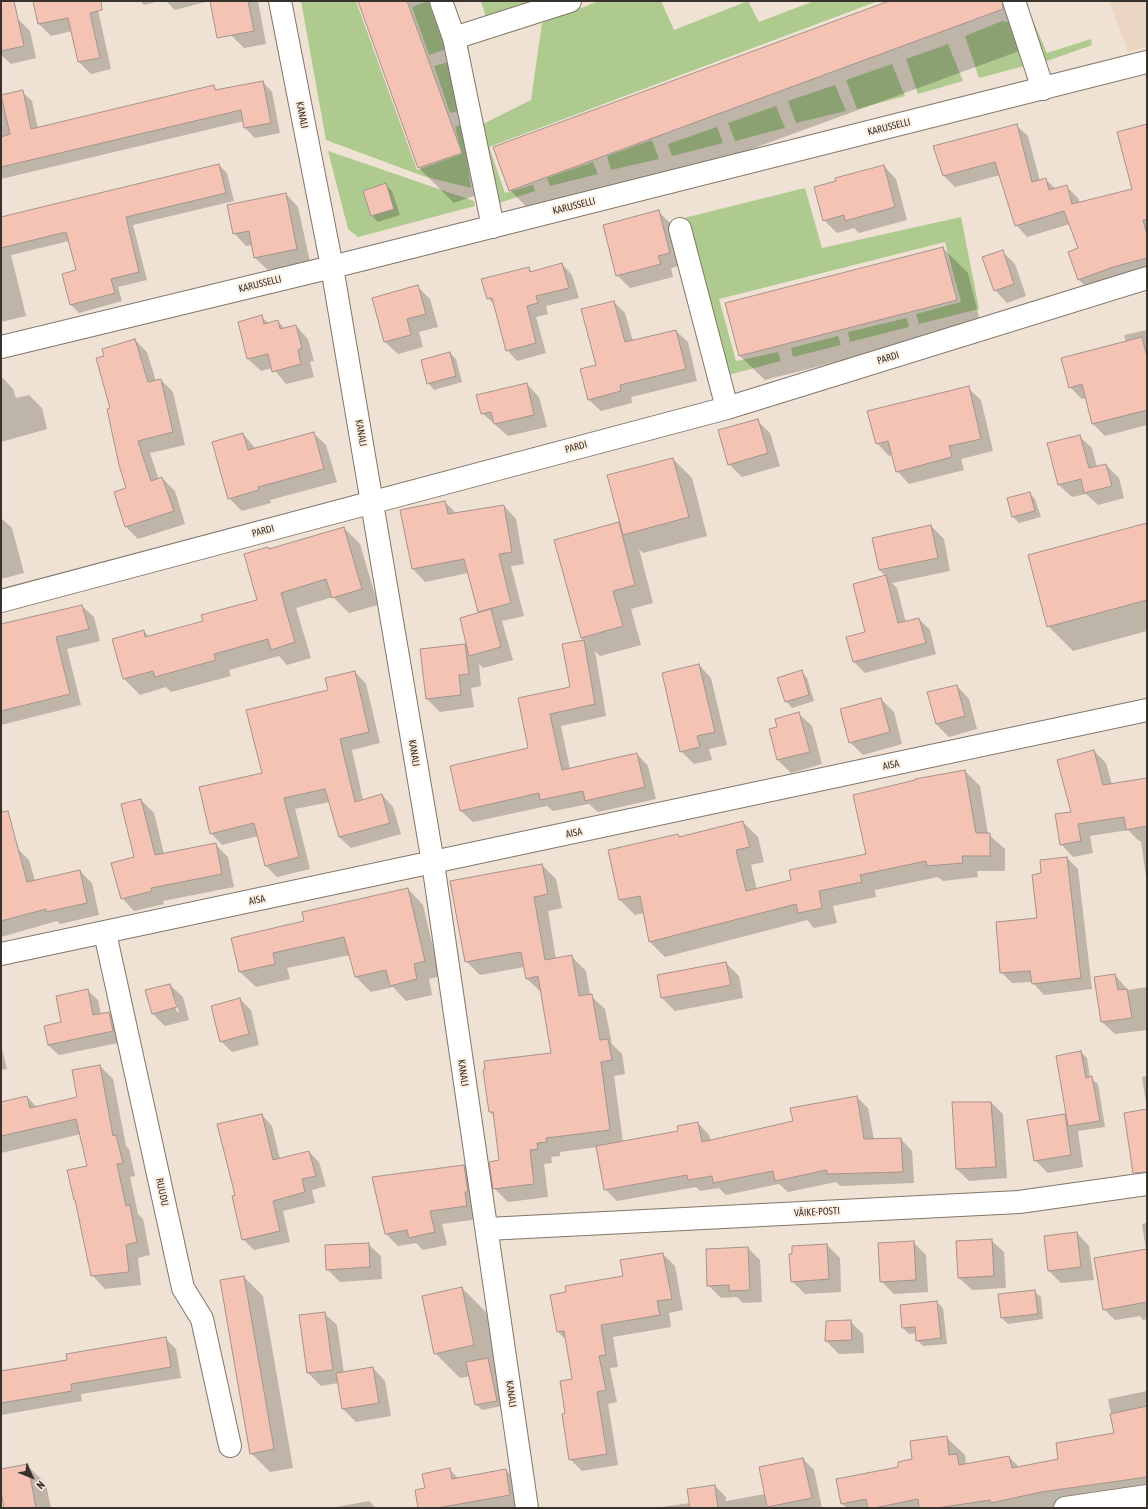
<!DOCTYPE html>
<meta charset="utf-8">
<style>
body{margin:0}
#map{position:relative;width:1148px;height:1509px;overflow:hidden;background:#efe1d3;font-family:"Asap Condensed",sans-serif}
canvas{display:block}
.frame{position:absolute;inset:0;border:2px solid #38322d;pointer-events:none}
.north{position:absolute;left:12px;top:1457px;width:40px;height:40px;-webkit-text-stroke:3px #fceee0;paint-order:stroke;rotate:133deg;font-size:11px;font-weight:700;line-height:16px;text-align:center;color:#38322d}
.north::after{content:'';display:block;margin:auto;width:14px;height:18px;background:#38322d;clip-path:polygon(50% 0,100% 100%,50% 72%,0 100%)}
</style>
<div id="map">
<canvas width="1148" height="1509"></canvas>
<div class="frame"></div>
<div class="north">N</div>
</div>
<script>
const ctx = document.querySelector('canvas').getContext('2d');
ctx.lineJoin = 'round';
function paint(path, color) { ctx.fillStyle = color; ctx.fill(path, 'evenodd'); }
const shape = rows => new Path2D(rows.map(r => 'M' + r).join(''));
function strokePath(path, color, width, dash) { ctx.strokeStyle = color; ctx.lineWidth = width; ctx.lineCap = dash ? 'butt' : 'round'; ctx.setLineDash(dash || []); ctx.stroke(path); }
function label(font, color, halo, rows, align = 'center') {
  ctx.font = font + ' "Asap Condensed",sans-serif'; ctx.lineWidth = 4; ctx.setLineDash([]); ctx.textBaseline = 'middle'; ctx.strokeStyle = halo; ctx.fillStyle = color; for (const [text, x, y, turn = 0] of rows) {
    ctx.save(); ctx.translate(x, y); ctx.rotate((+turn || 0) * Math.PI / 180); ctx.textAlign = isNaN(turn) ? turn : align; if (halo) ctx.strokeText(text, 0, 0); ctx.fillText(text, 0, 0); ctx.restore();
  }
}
paint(shape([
 [1109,1,1147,1,1147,47,1128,52]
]), '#ead6c3');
paint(shape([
 [301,1,356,1,417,170,462,154,455,127,462,124,471,188,423,176,326,140],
 [429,1,433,1,449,48,429,55,412,7],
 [481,1,543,1,486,17],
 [599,1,661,1,674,30,748,1,759,22,814,1,878,1,489,147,505,193,533,185,535,191,496,204,479,126,531,100,542,23],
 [1031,16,1047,53,1091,39,1092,45,1041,63,1025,18],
 [1002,21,1016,24,1028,65,979,78,965,36],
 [948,44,963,81,918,94,906,59],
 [452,61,459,111,450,113,434,66],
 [892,64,905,96,857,109,846,80],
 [835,85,846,111,796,123,788,101],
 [776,106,785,128,735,141,728,123],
 [717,127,723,143,672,156,668,144],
 [652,140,659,159,611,170,607,156],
 [328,151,474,201,475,206,358,237,348,229],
 [593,162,598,174,550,186,547,178],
 [805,188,822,248,961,217,979,309,919,324,916,314,961,302,945,242,719,299,736,361,778,352,781,361,728,375,684,218],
 [907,318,909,327,850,342,848,332],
 [838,336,841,345,793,357,791,348]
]), '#aeca8f');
paint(shape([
 [34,1,96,1,111,69,91,74,79,62,72,31,51,36,39,24],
 [140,1,159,1,144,5],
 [166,1,209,1,175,10],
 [225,1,258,1,266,44,244,48,231,35],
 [359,1,428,1,496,188,454,203,419,168],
 [892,1,1001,1,1006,7,1022,50,544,225,510,190],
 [17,18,30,31,36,58,11,64,1,55,1,22],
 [263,82,272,92,280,133,255,138,245,128,244,121,1,179,1,96,22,92,32,101,38,129,213,86,217,90],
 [1016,125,1028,136,1040,181,1045,179,1056,189,1066,186,1078,198,1080,203,1133,189,1147,126,1147,273,1091,291,1079,280,1079,248,1070,224,1027,237,1016,225,1000,175,955,187,943,175],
 [219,165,227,173,234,201,133,225,147,280,118,287,122,301,79,313,71,305,77,271,69,241,11,255,26,316,1,322,1,218],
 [884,166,896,179,907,220,859,233,854,228,837,233,824,220],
 [386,185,392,191,400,215,378,222,372,216,364,192],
 [286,194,298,207,310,262,268,270,255,258,253,245,246,246,234,233],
 [658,211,671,224,682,265,671,268,673,277,630,288,617,275],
 [943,248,968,273,981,325,765,380,740,356],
 [1002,251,1015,264,1026,296,1007,303,995,290],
 [562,264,572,275,579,298,546,306,548,314,536,317,546,353,517,361,507,350,495,305,488,298,528,268,532,272],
 [417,286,430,299,438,327,419,332,423,347,398,354,385,342,373,298],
 [614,302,625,313,633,341,676,331,688,342,697,381,631,397,632,403,601,411,589,400],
 [262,317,269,324,278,321,285,329,296,326,308,339,314,361,310,362,314,377,286,384,273,368,261,371,248,359,239,322],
 [1147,330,1147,425,1105,436,1093,424,1087,398,1082,399,1070,387,1126,342,1124,335],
 [135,340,147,352,156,381,161,380,173,392,185,445,150,453,159,480,162,478,175,491,185,524,138,539,126,527,128,489,111,409,105,357],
 [450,353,456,359,462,382,434,390,428,383],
 [1,376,13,389,16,398,29,395,42,408,47,429,1,442],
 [527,384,539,397,547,427,508,436,482,413],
 [968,388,981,400,993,451,961,459,964,470,909,484,897,471,892,455,889,456,877,443],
 [757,420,770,433,780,466,742,477,729,464],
 [313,433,326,445,337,482,270,500,271,503,242,511,229,498,243,434,256,449],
 [1079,436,1092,448,1097,467,1106,465,1119,478,1124,498,1098,505,1086,494,1072,497,1059,485],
 [673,459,692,478,707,536,643,553,639,549,653,603,631,609,641,645,600,656,595,651,606,716,561,726,570,769,637,754,648,766,656,799,598,812,589,804,553,811,547,806,473,822,461,811,451,766,530,748,519,698,571,687,564,644,585,641,581,638,618,523,622,528],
 [1029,493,1035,499,1041,517,1019,523,1013,517,1008,499],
 [445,502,457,514,504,506,516,519,524,564,511,566,524,616,502,621,513,660,483,668,479,664,481,686,471,688,474,707,440,712,427,699,465,645,468,648,480,613,468,573,425,582,413,569],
 [1,518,12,528,24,573,1,579],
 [1147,524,1147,631,1073,651,1048,626],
 [931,526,944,539,950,571,892,583,897,588,906,623,919,619,930,630,936,654,865,673,854,662,886,576,879,570,873,538],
 [344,528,360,544,378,605,349,613,333,597,296,608,311,658,287,665,279,656,229,670,231,676,171,692,166,687,140,695,124,679,144,631,149,637,204,622,258,600,270,550],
 [82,606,94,617,100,641,67,649,81,705,1,725,1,625],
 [699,665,711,678,727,745,709,749,712,760,694,764,681,751],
 [801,671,807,678,814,701,792,708,786,701],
 [355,672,366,684,380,743,352,750,363,800,382,795,393,807,401,834,351,848,339,837,330,802,295,809,310,869,277,877,266,866,258,836,222,845,211,833,263,773,329,691],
 [957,686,969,699,977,729,949,737,936,724],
 [881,699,894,712,902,744,863,755,850,742],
 [799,714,812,726,822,764,791,773,778,760,770,730,778,727],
 [1094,751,1106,763,1112,785,1147,780,1147,884,1141,841,1139,841,1128,830,1090,836,1093,853,1073,857,1061,844],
 [965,771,980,786,988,834,1005,849,1005,871,977,871,978,877,943,881,938,877,875,890,876,897,833,906,837,923,814,928,807,920,665,957,650,942,644,913,635,915,620,900,678,835,681,838,743,822,758,837,764,862,751,865,757,890,792,880,868,855],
 [141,800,154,813,164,854,215,844,228,857,234,887,163,901,164,904,134,911,122,898,135,858],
 [17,848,29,860,35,881,80,871,92,883,99,915,60,924,57,921,1,937,1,852],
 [1067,858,1078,869,1092,989,1044,995,1032,982,1012,983,1001,972,1038,919,1042,874],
 [542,865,556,879,562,908,548,911,556,959,572,957,586,971,590,995,605,1009,612,1044,622,1054,625,1074,614,1076,623,1142,679,1131,698,1123,709,1135,711,1141,794,1122,857,1097,868,1108,874,1140,901,1139,912,1151,914,1183,840,1186,836,1182,788,1192,779,1184,726,1195,719,1188,700,1191,696,1187,617,1201,605,1189,598,1147,560,1152,560,1156,551,1157,552,1163,544,1164,548,1197,508,1202,494,1188,501,1161,495,1117,490,1112,552,1054,541,992,526,978,524,967,480,975,466,961],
 [408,889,423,905,440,976,429,979,432,995,406,1001,393,987,371,992,356,977,350,955,287,968,290,979,256,987,240,972,232,939,306,922],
 [726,963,739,976,743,998,675,1011,662,998,658,976],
 [1115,975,1128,990,1147,987,1147,1030,1115,1034,1102,1022],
 [170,985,183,997,189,1020,165,1026,153,1014],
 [173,998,175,998,179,1012,177,1012],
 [87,990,98,1000,101,1015,109,1013,119,1023,123,1042,59,1055,48,1045],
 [240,999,251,1010,259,1045,232,1052,221,1041],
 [1,1045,7,1069,1,1070],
 [1081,1052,1087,1058,1090,1078,1098,1084,1105,1127,1078,1131,1083,1167,1048,1173,1035,1160,1064,1115,1068,1118],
 [100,1066,113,1079,126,1146,129,1149,135,1176,130,1177,138,1214,143,1219,150,1255,138,1258,141,1285,105,1289,92,1275,77,1202,75,1200,88,1167,81,1134,1,1153,1,1103,27,1097,37,1107,78,1098],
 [1147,1076,1147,1159,1147,1110,1142,1077],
 [991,1102,1003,1114,1007,1178,969,1181,957,1169,953,1103],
 [262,1115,272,1126,280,1159,309,1152,319,1162,326,1186,312,1190,315,1203,283,1211,290,1242,254,1250,243,1239,236,1196],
 [464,1166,477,1179,479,1219,442,1224,447,1245,423,1250,416,1243,398,1246,386,1234],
 [1147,1223,1147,1319,1143,1320,1140,1316,1115,1320,1104,1309,1146,1250,1142,1224],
 [1077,1233,1089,1246,1094,1280,1061,1283,1049,1271],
 [991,1240,1004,1252,1006,1288,972,1290,959,1278],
 [913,1242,926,1255,928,1292,894,1294,881,1281],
 [368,1244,381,1256,382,1279,340,1282,327,1269],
 [827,1245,840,1258,841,1292,805,1294,792,1281],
 [748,1248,760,1260,762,1302,743,1303,737,1297,721,1298,708,1285],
 [663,1254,675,1266,683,1310,669,1313,671,1327,613,1337,618,1367,610,1368,617,1402,608,1404,618,1465,582,1471,570,1459,567,1414,573,1380,566,1340,558,1332,567,1293,624,1276],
 [244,1277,263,1296,293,1468,270,1472,251,1453],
 [462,1288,487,1313,499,1370,495,1371,502,1406,482,1410,476,1404,470,1376,460,1378,435,1353],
 [1034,1291,1041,1297,1043,1319,1008,1324,1002,1318],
 [937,1302,943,1308,947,1344,923,1346,917,1340,917,1333,909,1334,903,1328,901,1306],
 [324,1313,337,1325,344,1373,373,1368,385,1381,391,1416,356,1422,343,1409,338,1383,321,1386,308,1373,300,1316],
 [850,1321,863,1334,864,1353,839,1354,826,1341,827,1322],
 [165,1338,176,1349,181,1378,81,1394,82,1401,1,1415,1,1372,68,1361],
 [1147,1391,1147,1498,1088,1508,847,1508,842,1504,914,1460,946,1437,965,1455,966,1464,1009,1457,1020,1468,1060,1460,1115,1434,1108,1399],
 [803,1459,814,1470,822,1508,654,1508,690,1503,715,1486,726,1497,726,1501,765,1494],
 [27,1465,46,1484,51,1508,5,1508,1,1486,1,1470],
 [450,1470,459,1479,506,1470,519,1483,521,1508,419,1508,426,1488],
 [369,1501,376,1508,336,1508,336,1507]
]), '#0003');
const building = shape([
 [1,1,14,1,24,46,1,51,1,1],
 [33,1,101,1,102,10,90,13,100,58,78,62,68,18,38,24,33,1],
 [210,1,248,1,254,31,217,38,210,1],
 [358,1,407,1,462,153,418,168,358,1],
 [889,1,1002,1,1003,9,509,191,493,147,889,1],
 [263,81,271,123,244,128,241,110,1,167,1,137,10,134,1,95,23,90,31,129,214,85,215,90,263,81],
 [1017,124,1032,182,1046,178,1049,190,1067,185,1072,204,1132,189,1117,132,1147,124,1147,220,1143,220,1147,235,1147,258,1113,267,1078,280,1068,252,1078,248,1064,211,1015,226,995,162,943,176,933,146,1017,124],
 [219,164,226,193,126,217,139,272,111,279,115,293,70,305,62,274,76,270,66,232,1,248,1,217,219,164],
 [884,165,895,207,845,221,844,215,823,221,814,187,836,181,835,178,884,165],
 [386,183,394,209,371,216,363,191,386,183],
 [286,193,297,249,254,258,249,231,233,234,227,205,286,193],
 [659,210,670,253,658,256,661,264,616,276,603,225,659,210],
 [943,247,957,300,739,356,725,303,943,247],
 [1003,250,1014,284,994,291,982,257,1003,250],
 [562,263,569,288,536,296,538,303,527,306,536,343,506,351,492,298,487,299,481,279,529,267,530,272,562,263],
 [418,285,426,314,407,319,411,335,384,342,372,298,418,285],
 [614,301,625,342,676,330,686,369,620,385,621,391,588,400,580,369,596,365,581,309,614,301],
 [262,315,264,324,278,320,280,329,296,325,302,348,298,350,301,364,272,372,268,354,247,359,238,322,262,315],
 [1142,337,1147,357,1147,410,1092,424,1082,384,1069,388,1061,358,1142,337],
 [135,339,148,382,161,379,173,432,138,441,151,481,162,477,174,511,125,527,114,492,126,488,119,465,107,409,110,408,96,358,104,356,102,349,135,339],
 [450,352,456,376,427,384,421,360,450,352],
 [527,383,534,415,494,424,491,412,481,414,476,395,527,383],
 [969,386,981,439,949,446,952,457,896,472,888,441,876,444,867,411,969,386],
 [758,419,768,453,728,465,718,430,758,419],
 [314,432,324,469,258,487,259,490,228,499,212,442,243,433,248,450,314,432],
 [1080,435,1089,468,1106,464,1112,486,1084,493,1081,479,1058,485,1047,443,1080,435],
 [673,458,689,517,623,535,607,475,673,458],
 [1030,492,1035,511,1012,517,1007,498,1030,492],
 [445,501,448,514,504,505,512,552,499,554,511,603,478,612,464,559,412,569,400,510,445,501],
 [619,522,635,585,613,591,623,626,581,638,554,540,619,522],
 [1147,523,1147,600,1047,627,1028,555,1147,523],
 [931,525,938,558,879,570,872,538,931,525],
 [344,527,362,589,332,598,326,579,281,593,295,642,271,650,268,639,214,654,216,660,155,677,153,671,123,679,112,639,144,630,145,637,203,621,201,615,257,600,244,554,268,547,269,549,344,527],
 [886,575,898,623,919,618,926,643,853,662,846,637,865,632,853,584,886,575],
 [82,605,89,629,56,637,70,694,1,711,1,624,82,605],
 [491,609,501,647,469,656,460,618,491,609],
 [584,640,595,704,550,714,562,770,637,753,645,787,585,801,583,791,540,800,539,793,460,811,450,766,528,748,518,698,570,687,562,644,584,640],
 [465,644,469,674,459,675,461,695,426,699,420,649,465,644],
 [699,664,715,732,697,736,700,747,680,752,662,673,699,664],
 [802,670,809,695,785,702,777,678,802,670],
 [355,671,369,732,340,739,355,802,382,794,390,823,339,837,325,789,284,798,299,857,265,866,254,823,210,834,199,787,262,773,246,710,328,690,325,678,355,671],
 [957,685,965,716,936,724,927,692,957,685],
 [881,698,890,732,849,743,840,709,881,698],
 [799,712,810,752,777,760,769,729,777,727,775,719,799,712],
 [1094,750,1103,785,1147,778,1147,826,1126,830,1124,817,1078,824,1081,841,1060,845,1055,814,1071,812,1057,760,1094,750],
 [965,770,976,833,990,833,990,856,962,856,963,863,927,866,926,861,860,875,862,882,819,891,822,908,798,913,796,904,649,942,640,896,619,900,608,850,678,834,679,837,743,821,750,847,736,850,746,891,791,880,789,870,866,854,853,795,915,780,915,779,965,770],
 [141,799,155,855,216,843,222,874,151,888,152,891,121,899,111,863,134,857,121,804,141,799],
 [8,811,27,882,80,870,87,903,46,912,46,909,1,921,1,812,8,811],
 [1067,857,1081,978,1032,984,1030,971,1000,973,996,922,1037,918,1032,875,1041,873,1040,860,1067,857],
 [542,864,548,894,534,897,545,960,572,955,579,996,592,994,600,1040,608,1039,612,1060,601,1062,610,1130,546,1138,547,1142,537,1143,538,1149,530,1150,534,1184,493,1189,489,1162,499,1160,493,1112,489,1112,483,1070,485,1069,484,1061,551,1053,538,976,526,979,521,952,465,962,450,881,542,864],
 [408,888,425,961,414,964,417,979,390,986,386,970,355,977,344,937,273,953,275,964,239,972,231,938,304,921,302,912,408,888],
 [726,962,731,985,661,998,657,975,726,962],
 [1115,974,1118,990,1127,989,1132,1018,1101,1022,1094,977,1115,974],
 [170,984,177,1007,152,1014,145,990,170,984],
 [88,989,93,1015,109,1012,113,1031,48,1045,44,1026,61,1022,56,996,88,989],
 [240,998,249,1034,220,1042,211,1006,240,998],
 [1081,1051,1086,1078,1092,1076,1100,1121,1068,1126,1056,1056,1081,1051],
 [100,1065,113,1136,116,1135,123,1163,117,1164,126,1206,130,1205,137,1242,126,1245,129,1272,91,1276,75,1200,74,1200,67,1170,87,1166,76,1119,1,1136,1,1102,27,1096,30,1108,77,1097,72,1070,100,1065],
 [857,1096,864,1139,901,1138,903,1172,827,1174,827,1170,775,1181,773,1171,713,1183,712,1176,688,1180,687,1175,604,1190,596,1146,678,1131,677,1126,698,1122,702,1142,793,1121,790,1108,857,1096],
 [952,1102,991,1102,996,1167,956,1169,952,1102],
 [1147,1109,1147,1172,1133,1173,1124,1113,1147,1109],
 [262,1114,273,1160,309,1151,316,1176,302,1179,305,1192,273,1201,280,1231,242,1240,232,1196,235,1195,217,1124,262,1114],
 [1065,1114,1071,1155,1034,1161,1027,1120,1065,1114],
 [464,1165,468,1192,465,1192,467,1206,430,1211,435,1232,409,1238,407,1230,385,1234,372,1177,464,1165],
 [1077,1232,1081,1267,1048,1271,1044,1236,1077,1232],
 [992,1239,994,1276,958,1278,956,1241,992,1239],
 [914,1241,916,1280,880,1282,878,1243,914,1241],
 [369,1243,370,1267,326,1270,325,1245,369,1243],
 [827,1244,829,1279,791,1282,789,1254,792,1254,792,1246,827,1244],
 [748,1247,750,1290,729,1291,729,1285,707,1286,706,1249,748,1247],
 [1147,1249,1147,1302,1103,1310,1094,1258,1147,1249],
 [663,1253,672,1299,657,1301,660,1315,601,1325,606,1355,599,1356,606,1390,597,1392,607,1454,569,1460,562,1414,565,1413,560,1381,572,1379,564,1331,557,1332,550,1295,566,1292,565,1286,623,1276,620,1260,663,1253],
 [244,1276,274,1449,250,1454,220,1280,244,1276],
 [462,1287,474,1345,434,1354,422,1296,462,1287],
 [1035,1290,1038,1314,1001,1318,998,1294,1035,1290],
 [937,1301,941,1338,916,1341,915,1327,902,1328,900,1305,937,1301],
 [325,1312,333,1370,307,1373,299,1315,325,1312],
 [851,1320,852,1340,825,1341,826,1321,851,1320],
 [166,1337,171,1367,71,1384,72,1391,1,1403,1,1371,67,1360,66,1354,166,1337],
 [488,1358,497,1401,475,1405,466,1362,488,1358],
 [373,1367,379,1403,342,1409,336,1373,373,1367],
 [1147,1406,1147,1477,1041,1492,991,1503,990,1500,937,1508,919,1508,918,1499,874,1508,868,1508,866,1499,841,1504,836,1479,898,1467,898,1462,912,1459,910,1441,947,1436,949,1455,957,1454,959,1465,1009,1456,1012,1468,1058,1459,1056,1443,1114,1433,1110,1414,1147,1406],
 [803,1458,812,1498,767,1507,759,1467,803,1458],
 [28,1464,36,1508,4,1508,1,1491,1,1469,28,1464],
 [450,1468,452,1479,506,1469,510,1495,437,1508,418,1508,415,1490,425,1488,422,1474,450,1468],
 [715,1485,718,1508,690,1508,687,1489,715,1485]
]);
paint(building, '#f4c3b3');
strokePath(building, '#a5938d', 1);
const minor = shape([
 [280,1,332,267,433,863,527,1508],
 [441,1,454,38,493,227],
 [1014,1,1043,89],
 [454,38,570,1],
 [680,229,727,408],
 [1,347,332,267,1147,62],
 [1,601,727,408,1147,278],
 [105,933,183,1288,202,1319,230,1446],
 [1,954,1147,710],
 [487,1229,1019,1202,1147,1184],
 [1065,1508,1147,1496]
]);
strokePath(minor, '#827669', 24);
strokePath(minor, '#fff', 22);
label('10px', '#38322d', '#fceee0', [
 ["KANALI",302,115,79],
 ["KARUSSELLI",889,127,-14],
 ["KARUSSELLI",574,206,-14],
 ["KARUSSELLI",260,284,-14],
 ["PARDI",888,358,-17],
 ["KANALI",361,433,80],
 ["PARDI",576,447,-15],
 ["PARDI",263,531,-15],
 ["KANALI",414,753,81],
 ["AISA",891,765,-12],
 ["AISA",574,833,-12],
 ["AISA",257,900,-12],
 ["KANALI",463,1073,82],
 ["RUUDU",162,1192,78],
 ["VÄIKE-POSTI",817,1212,-3],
 ["KANALI",511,1394,82]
]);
</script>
